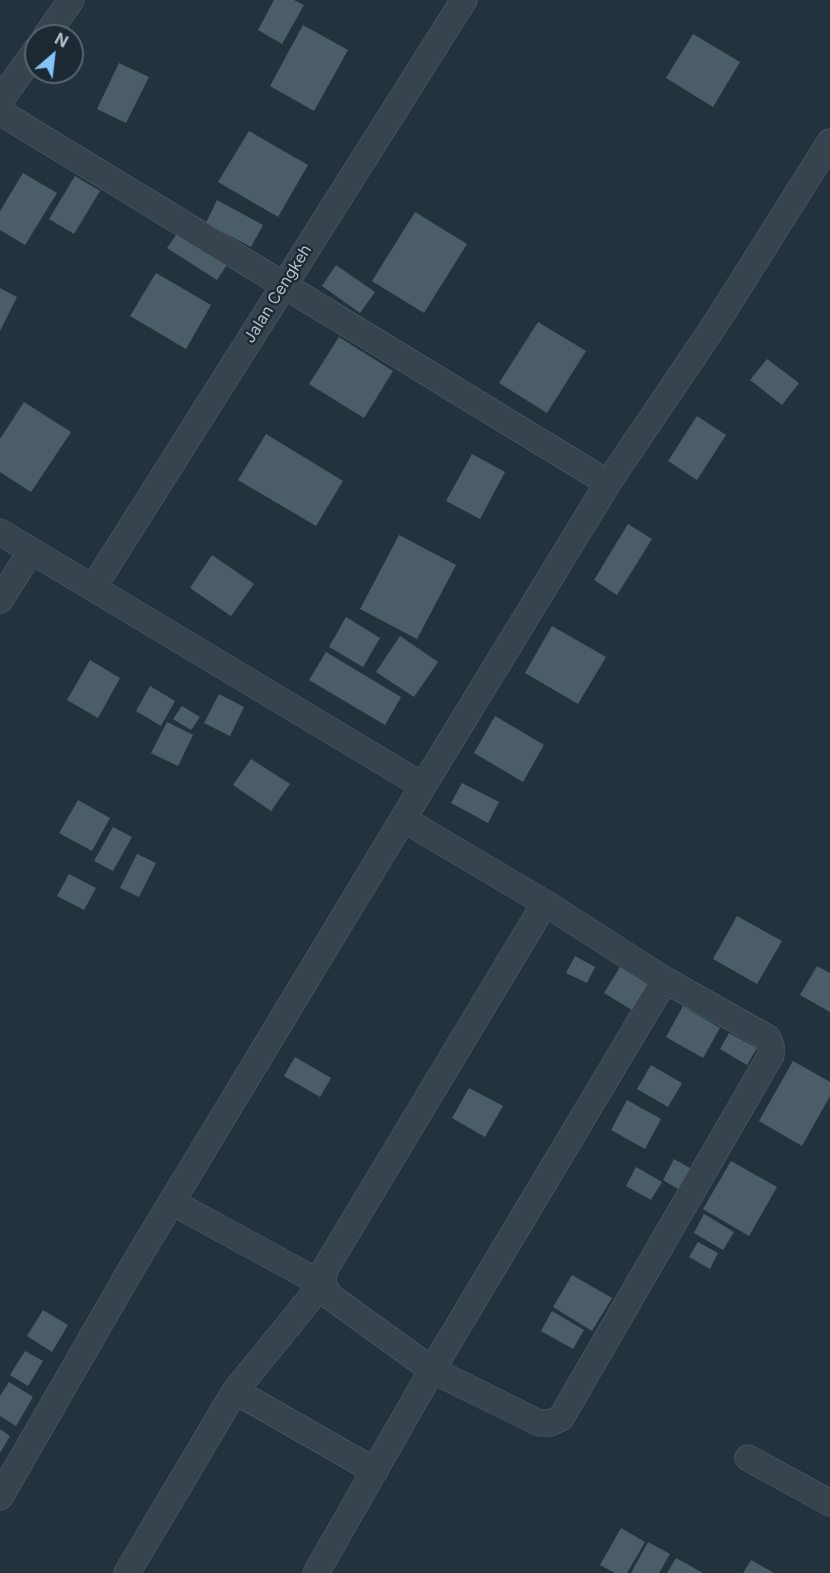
<!DOCTYPE html>
<style>
body{margin:0}
#map{position:relative;width:830px;height:1573px;overflow:hidden;background:#23333e;font-family:Inter,sans-serif}
canvas{display:block}
.north{position:absolute;left:24px;top:24px;width:60px;height:60px;box-sizing:border-box;background:#1c2933;border:2px solid #58656f;border-radius:50%;rotate:28deg;font-size:16px;font-weight:700;line-height:24px;text-align:center;color:#b3bfc9}
.north::after{content:'';display:block;margin:auto;width:21px;height:27px;background:#85c4fc;clip-path:polygon(50% 0,100% 100%,50% 72%,0 100%)}
</style>
<div id="map">
<canvas width="830" height="1573"></canvas>
<div class="north">N</div>
</div>
<script>
const ctx = document.querySelector('canvas').getContext('2d');
ctx.lineJoin = 'round';
function paint(path, color) { ctx.fillStyle = color; ctx.fill(path, 'evenodd'); }
const shape = rows => new Path2D(rows.map(r => 'M' + r).join(''));
function strokePath(path, color, width, dash) { ctx.strokeStyle = color; ctx.lineWidth = width; ctx.lineCap = dash ? 'butt' : 'round'; ctx.setLineDash(dash || []); ctx.stroke(path); }
function label(font, color, halo, rows, align = 'center') {
  ctx.font = font + ' Inter,sans-serif'; ctx.lineWidth = 4.5; ctx.setLineDash([]); ctx.textBaseline = 'middle'; ctx.strokeStyle = halo; ctx.fillStyle = color; for (const [text, x, y, turn = 0] of rows) {
    ctx.save(); ctx.translate(x, y); ctx.rotate((+turn || 0) * Math.PI / 180); ctx.textAlign = isNaN(turn) ? turn : align; if (halo) ctx.strokeText(text, 0, 0); ctx.fillText(text, 0, 0); ctx.restore();
  }
}
paint(shape([
 [274,0,294,0,304,5,282,44,258,30],
 [303,25,348,50,314,111,270,86],
 [693,34,740,62,713,107,666,78],
 [119,63,149,77,126,123,97,109],
 [249,131,308,165,278,217,218,182],
 [23,173,57,193,25,245,0,230,0,211],
 [75,176,100,191,74,234,49,219],
 [217,200,263,225,251,247,206,223],
 [415,212,467,244,424,313,372,281],
 [181,228,230,260,217,280,167,248],
 [336,265,375,292,360,313,322,286],
 [156,273,211,305,186,349,130,316],
 [0,288,17,297,0,331],
 [538,322,586,351,547,413,499,383],
 [339,337,393,371,364,418,309,384],
 [767,359,799,383,782,405,750,380],
 [24,402,71,432,31,492,0,472,0,439],
 [697,416,726,435,697,480,668,461],
 [266,434,343,481,316,526,238,480],
 [472,454,505,472,480,519,446,501],
 [628,524,652,539,617,595,594,580],
 [399,535,456,565,417,639,360,609],
 [212,555,254,584,231,616,190,588],
 [346,617,380,638,363,667,329,647],
 [552,626,606,657,578,704,525,673],
 [400,636,438,662,414,697,376,672],
 [326,652,401,697,385,725,309,680],
 [90,660,120,678,98,718,67,700],
 [150,686,175,701,161,726,136,711],
 [219,694,244,707,230,736,204,723],
 [182,706,200,717,191,730,173,719],
 [495,716,544,745,523,782,474,753],
 [167,722,193,735,178,766,151,753],
 [251,759,290,784,271,811,233,785],
 [462,783,499,802,488,823,451,803],
 [78,800,110,818,92,851,59,833],
 [113,827,132,837,113,871,94,861],
 [137,854,156,863,139,897,120,888],
 [69,874,96,888,84,910,57,896],
 [737,916,782,941,757,984,713,959],
 [575,956,595,967,587,983,566,973],
 [817,966,830,973,830,1012,800,995],
 [620,967,648,984,632,1010,604,993],
 [683,1006,720,1028,703,1058,666,1037],
 [729,1033,757,1048,747,1065,720,1049],
 [295,1057,331,1078,320,1097,284,1076],
 [793,1061,830,1082,830,1096,802,1146,759,1121],
 [651,1065,682,1083,668,1107,637,1089],
 [469,1088,503,1106,485,1137,452,1118],
 [627,1100,661,1119,645,1149,611,1130],
 [674,1159,690,1168,678,1189,663,1180],
 [731,1161,777,1187,749,1236,703,1209],
 [636,1167,662,1182,651,1200,626,1186],
 [704,1214,734,1232,723,1250,694,1233],
 [698,1242,718,1253,710,1269,689,1257],
 [572,1275,612,1298,592,1331,553,1307],
 [43,1310,68,1325,52,1352,27,1336],
 [552,1311,584,1330,573,1349,541,1331],
 [25,1351,43,1361,28,1386,10,1375],
 [9,1382,33,1397,16,1426,0,1416,0,1396],
 [0,1429,10,1436,0,1453],
 [621,1528,645,1542,627,1573,615,1573,600,1565],
 [648,1542,670,1554,659,1573,631,1573],
 [676,1558,703,1573,667,1573],
 [751,1560,774,1573,743,1573]
]), '#4c5d6a');
const street = shape([
 [46,36,71,0],
 [0,101,36,50],
 [0,112,608,483],
 [0,532,423,786,133,1266,0,1497],
 [93,588,464,0],
 [0,600,31,551],
 [423,786,608,483,718,320,830,142],
 [403,819,545,903,665,980,768,1038,771,1046,771,1055,561,1418,550,1423,539,1423,432,1370,665,980],
 [235,1391,375,1471],
 [748,1458,830,1503],
 [127,1573,235,1391,322,1284,172,1202],
 [316,1573,432,1370,331,1297,322,1284,325,1269,545,903]
]);
strokePath(street, '#55626c', 27);
strokePath(street, '#37444e', 26);
label('16px', '#b3bfc9', '#1c2933', [
 ["Jalan Cengkeh",278,294,-58]
]);
</script>
